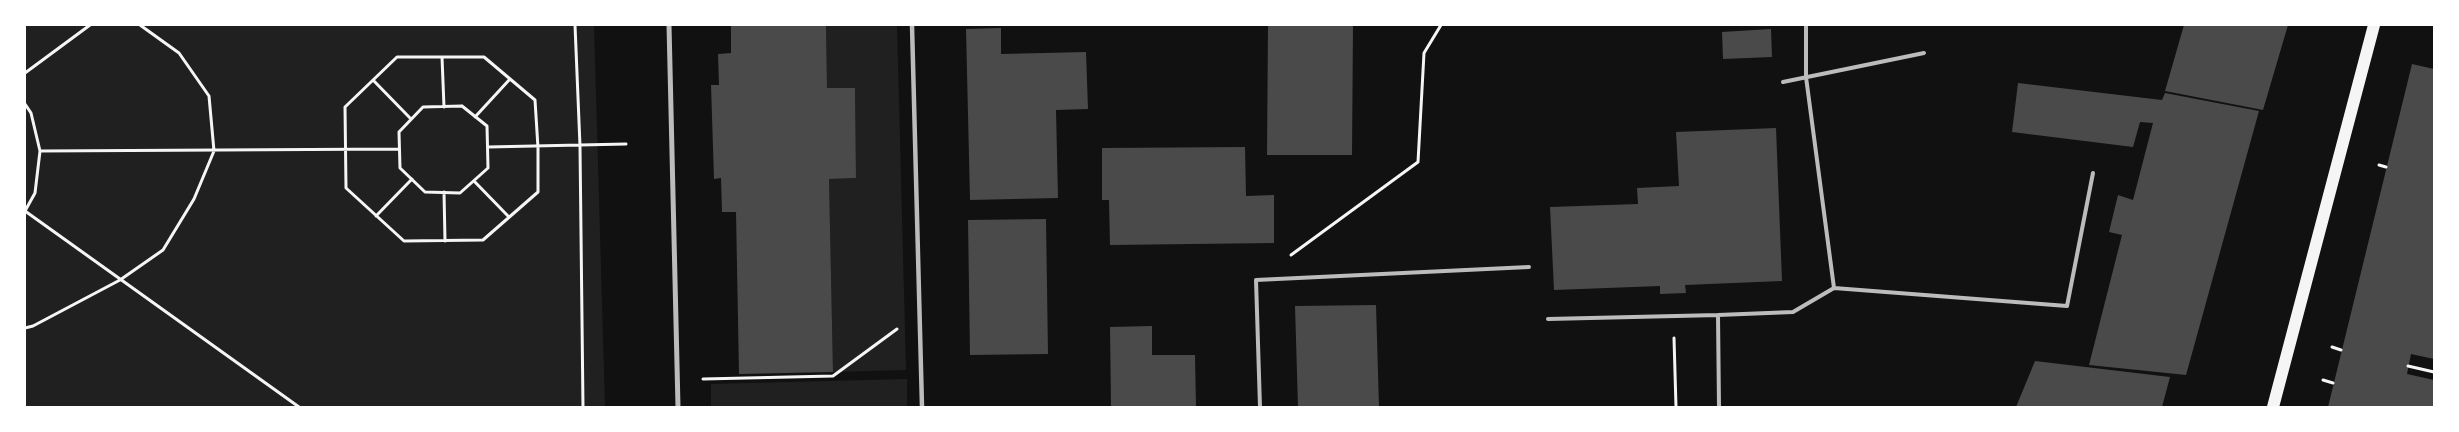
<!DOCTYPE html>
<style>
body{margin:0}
#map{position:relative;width:2459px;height:432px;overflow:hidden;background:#111;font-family:Helvetica,sans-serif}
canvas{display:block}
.frame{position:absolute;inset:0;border:26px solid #fff;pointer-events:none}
</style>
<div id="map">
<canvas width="2459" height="432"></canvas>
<div class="frame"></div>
</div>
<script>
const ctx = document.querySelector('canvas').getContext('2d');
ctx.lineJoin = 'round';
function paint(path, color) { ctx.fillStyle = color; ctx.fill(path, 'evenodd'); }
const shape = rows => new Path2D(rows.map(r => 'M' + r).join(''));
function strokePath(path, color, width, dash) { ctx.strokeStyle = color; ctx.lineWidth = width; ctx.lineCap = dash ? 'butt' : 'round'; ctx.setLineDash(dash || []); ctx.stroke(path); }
paint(shape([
 [25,25,594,25,605,407,25,407],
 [826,25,897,25,906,370,833,372,829,179,856,178,855,88,827,88],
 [907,379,907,407,711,407,711,384]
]), '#202020');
paint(shape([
 [731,25,826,25,827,88,855,88,856,178,829,179,833,372,739,374,736,212,722,212,721,178,714,179,711,85,719,85,718,54,731,53],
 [1268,25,1353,25,1352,155,1267,155],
 [2184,25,2288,25,2263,110,2165,91],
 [1001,28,1001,54,1086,52,1088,109,1056,110,1058,198,970,200,966,29],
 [1771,29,1772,57,1723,59,1722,32],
 [2412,64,2434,69,2434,359,2411,354,2407,374,2434,380,2434,407,2328,407],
 [2018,83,2162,100,2165,93,2259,111,2186,375,2089,365,2122,235,2109,232,2118,195,2133,200,2153,123,2140,122,2133,147,2012,132],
 [1776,128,1782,281,1685,285,1686,293,1660,294,1660,286,1554,290,1550,207,1638,204,1637,188,1679,186,1676,132],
 [1245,147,1246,196,1274,195,1274,243,1110,245,1109,200,1102,200,1102,148],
 [1046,219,1048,354,970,355,968,220],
 [1376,305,1379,407,1298,407,1295,306],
 [1152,326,1152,355,1195,355,1196,407,1111,406,1110,327],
 [2035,361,2170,377,2162,407,2016,407]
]), '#4a4a4a');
strokePath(shape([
 [575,25,580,146,583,407],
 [397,57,484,57,535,100,538,148,538,192,483,240,404,241,346,188,345,107,397,57],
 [442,57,444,107],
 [25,73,90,25],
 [373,80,411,119],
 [25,104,31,113,40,151,35,193,25,211],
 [462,106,487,126,488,168,460,193,425,192,400,168,399,132,423,107,462,106],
 [475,117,510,79],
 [488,147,626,144],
 [40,151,399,149],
 [2379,165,2386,167],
 [474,181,508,216],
 [444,192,445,241],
 [25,211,299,407],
 [376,216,412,179],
 [1291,255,1418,162,1424,53,1441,25],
 [25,328,33,326,120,280,163,250,194,199,214,151,209,96,179,53,140,25],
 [1674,338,1676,407],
 [2332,347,2341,350],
 [2408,366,2434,372],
 [703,379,833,376,897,329],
 [2323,380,2333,383]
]), '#f5f5f5', 3);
strokePath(shape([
 [1783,82,1924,53],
 [1834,288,2067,306,2093,173],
 [1548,319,1718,315],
 [1260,407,1256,280,1529,267],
 [1719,407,1718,315,1793,312,1834,288,1806,77,1806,25]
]), '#bcbcbc', 4);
strokePath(shape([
 [912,25,922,407]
]), '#bcbcbc', 4.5);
strokePath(shape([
 [669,25,678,407]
]), '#bcbcbc', 5);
strokePath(shape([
 [2273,407,2374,25]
]), '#f5f5f5', 12);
</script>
